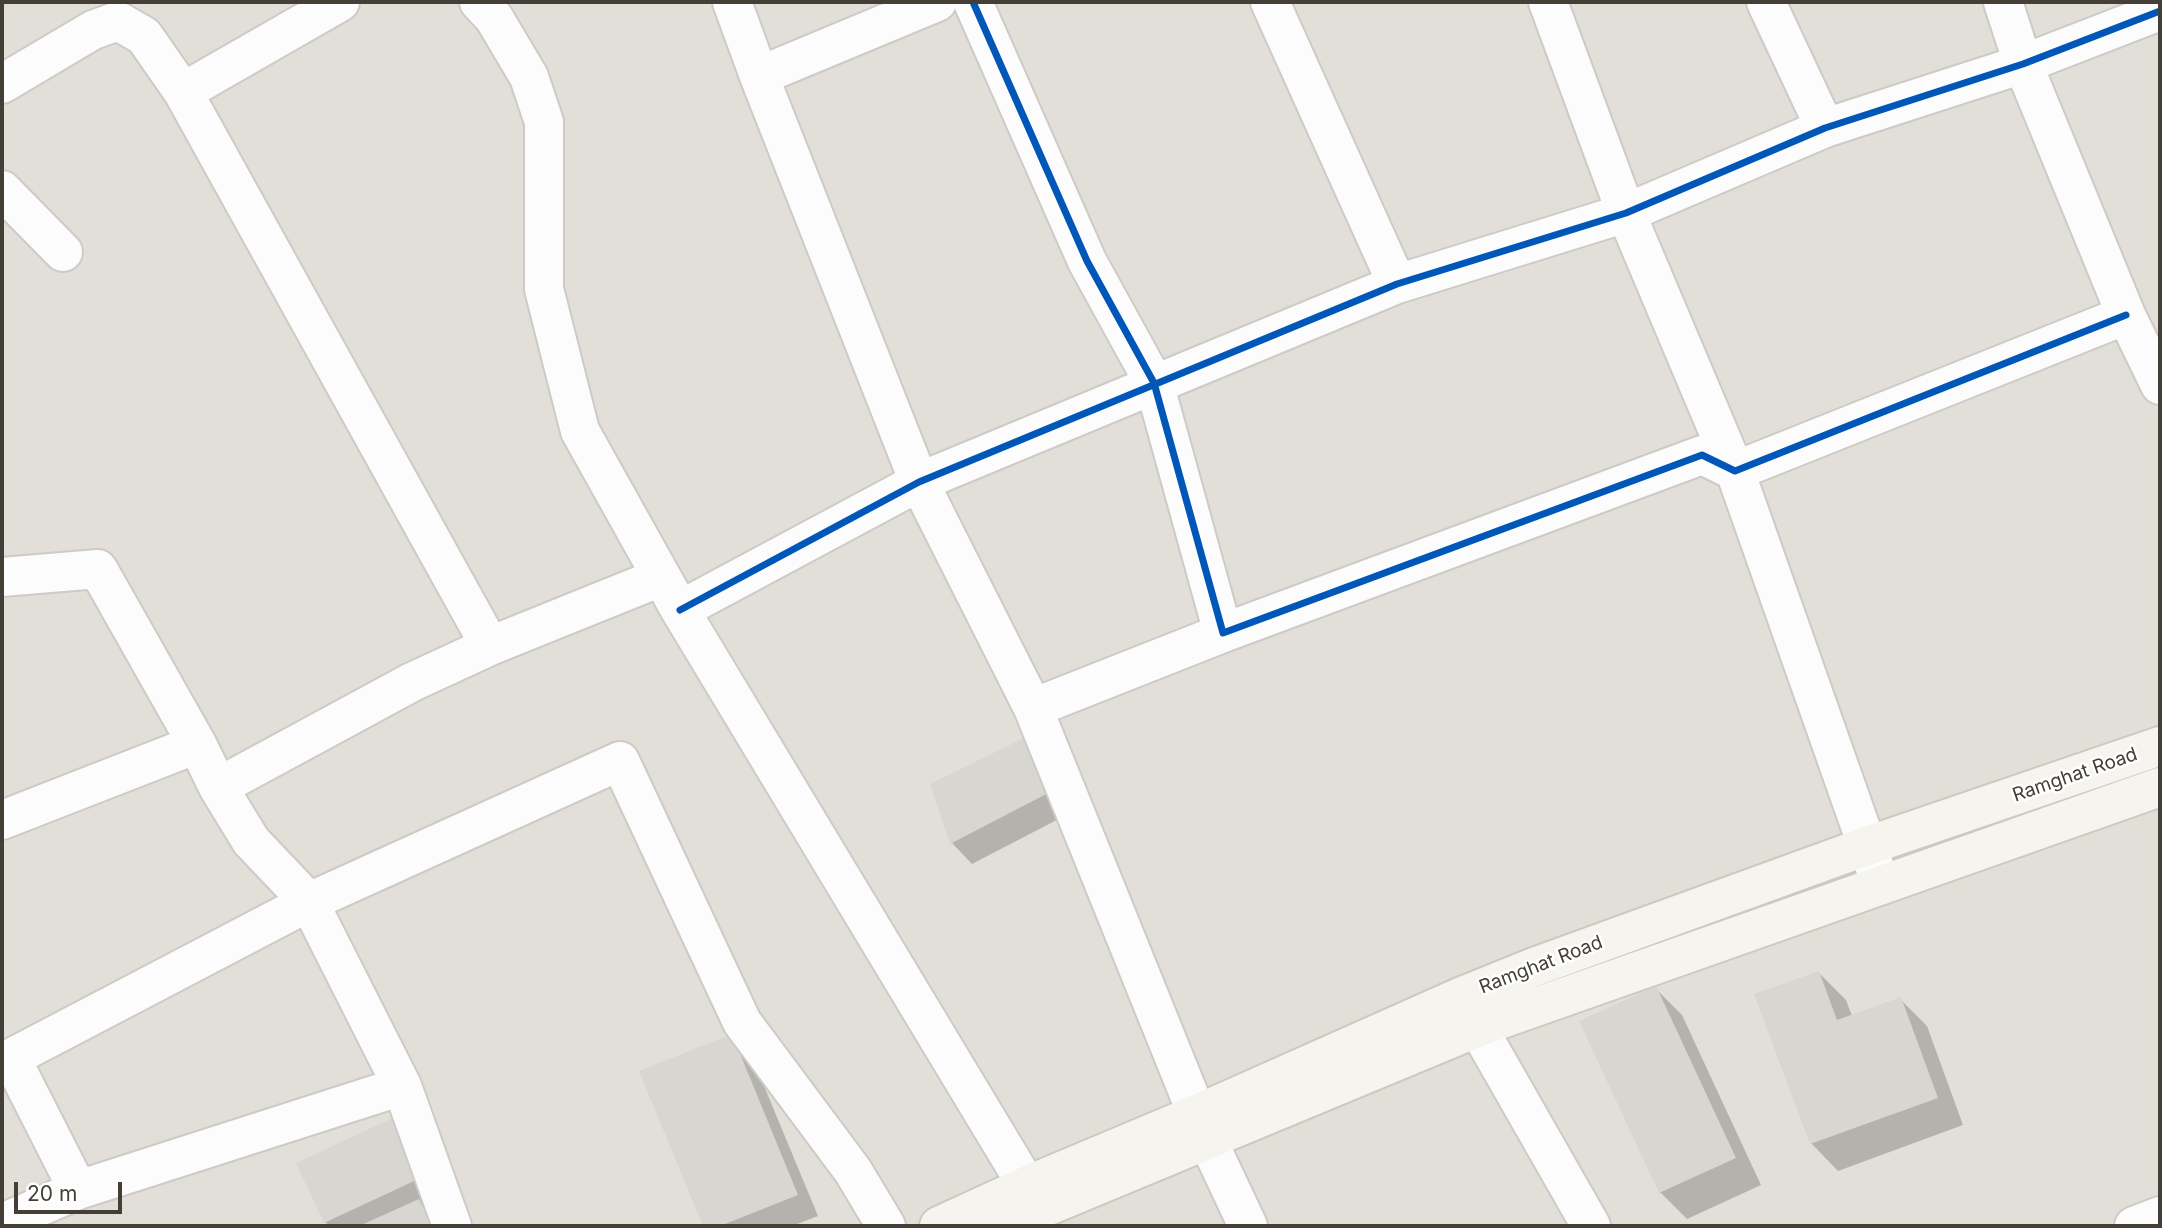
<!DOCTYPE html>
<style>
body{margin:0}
#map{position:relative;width:2162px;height:1228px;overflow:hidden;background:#eeede9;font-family:Inter,sans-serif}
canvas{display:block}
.frame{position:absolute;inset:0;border:4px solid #433f36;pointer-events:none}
.scale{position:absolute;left:14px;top:1182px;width:108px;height:32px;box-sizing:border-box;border:4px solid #433f36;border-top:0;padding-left:9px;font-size:21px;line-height:24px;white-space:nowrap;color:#433f36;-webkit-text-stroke:5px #fff;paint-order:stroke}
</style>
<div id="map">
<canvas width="2162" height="1228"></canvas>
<div class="frame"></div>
<div class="scale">20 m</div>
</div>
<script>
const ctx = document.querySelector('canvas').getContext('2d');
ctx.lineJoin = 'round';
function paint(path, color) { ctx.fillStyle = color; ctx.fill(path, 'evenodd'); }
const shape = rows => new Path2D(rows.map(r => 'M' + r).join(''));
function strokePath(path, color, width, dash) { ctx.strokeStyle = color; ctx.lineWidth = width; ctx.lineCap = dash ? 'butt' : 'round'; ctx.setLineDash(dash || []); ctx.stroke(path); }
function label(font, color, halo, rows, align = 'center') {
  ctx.font = font + ' Inter,sans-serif'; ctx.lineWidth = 5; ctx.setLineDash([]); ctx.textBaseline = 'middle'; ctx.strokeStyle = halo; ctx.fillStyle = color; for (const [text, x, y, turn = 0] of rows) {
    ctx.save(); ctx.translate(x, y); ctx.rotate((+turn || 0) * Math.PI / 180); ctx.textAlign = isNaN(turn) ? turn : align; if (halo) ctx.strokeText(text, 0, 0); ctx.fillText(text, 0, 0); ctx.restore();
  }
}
paint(shape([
 [2,2,2160,2,2160,1226,2,1226]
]), '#e1dfd7');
paint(shape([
 [1032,736,1074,811,972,864,952,843],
 [1819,973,1846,1000,1852,1016,1900,999,1927,1026,1963,1125,1838,1171,1811,1143],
 [1655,988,1682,1015,1761,1185,1687,1219,1660,1192],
 [731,1036,752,1057,818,1216,792,1226,705,1226,641,1072],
 [398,1117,446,1196,424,1206,442,1226,330,1226,325,1222]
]), '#0003');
paint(shape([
 [1032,734,1054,790,950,844,930,784],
 [1819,971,1837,1020,1901,997,1938,1098,1810,1144,1754,994],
 [1656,986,1736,1158,1659,1193,1579,1021],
 [732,1034,798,1195,720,1226,703,1226,639,1071],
 [399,1115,427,1175,324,1223,296,1163],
 [419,1199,432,1226,359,1226]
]), '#d8d6d1');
const street = shape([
 [340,2,183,92,490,646],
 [479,2,494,18,529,77,544,122,544,289,580,431,680,610,1041,1209],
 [732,2,759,76,919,482,1033,708,1207,1139,1248,1226],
 [973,2,1087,261,1154,383,1223,633,1702,455,1735,471,2126,315],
 [1270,2,1397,284],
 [1548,2,1626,213,1735,471,1881,885],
 [1766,2,1825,128],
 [2003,2,2023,64,2126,315,2160,385],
 [759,76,937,2],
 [2,84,93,30,118,21,144,36,183,92],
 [2,190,63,252],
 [2,577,98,569,197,744,218,787,251,841,309,902,402,1086,452,1226],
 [680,610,919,482,1397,284,1626,213,1825,128,2023,64,2160,11],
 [1033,708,1223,633],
 [218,787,412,682,490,646,661,577],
 [2,820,197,744],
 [1462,1000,1591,1226],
 [78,1190,11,1058,309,902,620,761,742,1022,853,1171,886,1226],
 [2,1223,78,1190,402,1086],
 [2134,1226,2160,1216]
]);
const secondary = shape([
 [939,1226,1028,1185,1197,1114,1460,997,1534,967,1867,846,2160,746],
 [1006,1226,1041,1209,1479,1027,2160,787]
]);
strokePath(street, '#cccbc7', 42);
strokePath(secondary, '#cccac0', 42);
strokePath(street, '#fcfcfc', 38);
strokePath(secondary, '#f5f4ee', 38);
strokePath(shape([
 [973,2,1087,261,1154,383,1223,633,1702,455,1735,471,2126,315],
 [680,610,919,482,1397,284,1626,213,1825,128,2023,64,2160,11]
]), '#0057b8', 7);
label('19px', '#433f36', '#fff', [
 ["Ramghat Road",2075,775,-19],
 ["Ramghat Road",1541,965,-21]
]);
</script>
